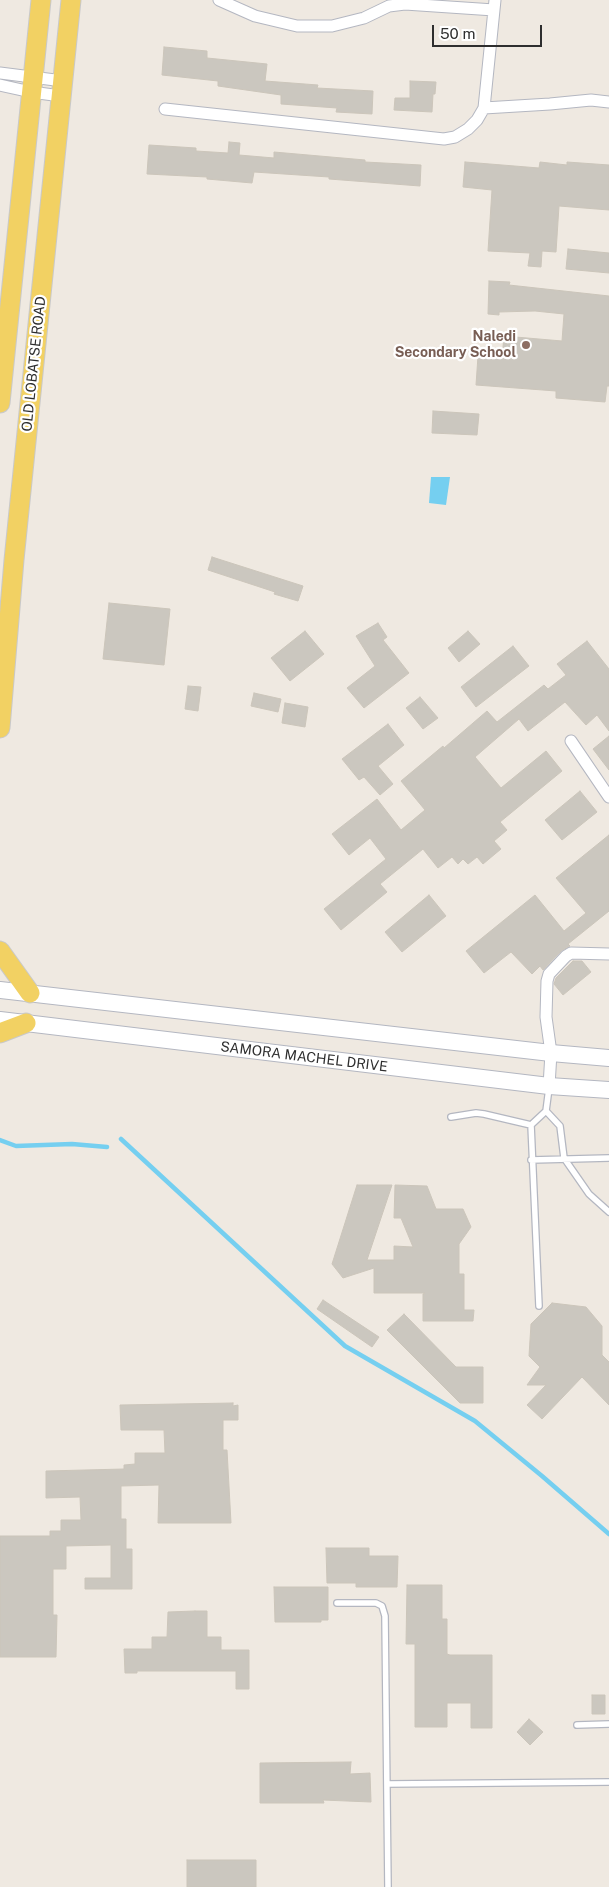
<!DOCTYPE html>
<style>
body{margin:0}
#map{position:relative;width:609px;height:1887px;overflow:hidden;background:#efe9e1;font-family:"Public Sans",sans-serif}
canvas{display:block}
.scale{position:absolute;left:432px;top:25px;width:110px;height:22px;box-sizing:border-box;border:2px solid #2e2e2e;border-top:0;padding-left:6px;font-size:15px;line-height:18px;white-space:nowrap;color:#2e2e2e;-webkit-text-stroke:4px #fff;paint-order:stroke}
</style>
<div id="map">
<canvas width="609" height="1887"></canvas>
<div class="scale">50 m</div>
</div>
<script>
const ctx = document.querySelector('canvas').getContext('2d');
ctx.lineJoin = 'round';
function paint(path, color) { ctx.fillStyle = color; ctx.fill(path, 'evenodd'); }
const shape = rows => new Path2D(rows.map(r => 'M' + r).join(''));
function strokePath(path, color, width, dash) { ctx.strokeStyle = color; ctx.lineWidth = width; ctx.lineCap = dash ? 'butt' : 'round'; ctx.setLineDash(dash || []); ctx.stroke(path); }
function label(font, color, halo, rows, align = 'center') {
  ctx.font = font + ' "Public Sans",sans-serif'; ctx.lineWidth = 4.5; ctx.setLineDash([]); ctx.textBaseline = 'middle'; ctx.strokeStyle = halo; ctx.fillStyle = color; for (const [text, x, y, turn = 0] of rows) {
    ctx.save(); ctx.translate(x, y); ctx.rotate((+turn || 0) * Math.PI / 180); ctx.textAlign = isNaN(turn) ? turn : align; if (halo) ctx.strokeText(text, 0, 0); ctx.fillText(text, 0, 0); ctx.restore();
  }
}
paint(shape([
 [431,477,450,477,446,505,429,503]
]), '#75cff0');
strokePath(shape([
 [121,1139,345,1346,475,1421,542,1476,609,1534],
 [0,1140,16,1146,72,1144,107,1147]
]), '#75cff0', 4.5);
const building = shape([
 [164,47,207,51,207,58,267,64,265,81,318,85,317,88,373,91,372,114,336,112,337,108,281,104,281,95,218,86,218,81,162,75,164,47],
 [410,81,436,82,435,94,433,94,432,112,394,110,395,98,410,98,410,81],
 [229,142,240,143,239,155,274,158,274,152,365,160,365,162,421,165,420,186,329,179,329,177,254,172,252,183,207,179,207,177,147,174,149,145,196,148,196,151,228,153,229,142],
 [465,162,539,168,540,162,567,165,567,162,609,165,609,210,559,206,556,252,542,251,541,267,528,266,530,253,488,251,492,190,463,187,465,162],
 [568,249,609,253,609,273,566,269,568,249],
 [489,281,510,282,509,285,609,296,609,386,607,386,605,402,556,398,556,391,476,385,478,356,502,358,504,336,562,341,564,314,535,311,499,312,499,315,488,314,489,281],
 [433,411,479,414,477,435,432,433,433,411],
 [212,557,303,586,298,601,274,594,275,592,208,570,212,557],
 [109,603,170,609,164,665,103,659,109,603],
 [378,623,387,637,383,640,409,673,364,708,347,688,375,666,356,636,378,623],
 [305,631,324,654,290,681,271,658,305,631],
 [468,631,480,644,459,662,448,648,468,631],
 [587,641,609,669,609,731,597,715,586,725,565,702,528,731,519,719,475,757,501,788,546,751,562,771,500,822,507,830,494,841,501,849,483,864,477,857,468,864,463,859,458,864,452,857,438,868,423,849,380,884,387,892,341,930,324,909,386,859,370,838,349,855,332,834,377,799,401,830,425,810,401,781,443,746,444,748,487,711,497,722,544,685,548,689,566,675,557,664,587,641],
 [513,646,529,666,476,707,461,687,513,646],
 [188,686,201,687,198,711,185,709,188,686],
 [254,693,281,699,278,712,251,706,254,693],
 [420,697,438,718,423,729,406,708,420,697],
 [285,703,308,707,305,727,282,723,285,703],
 [388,724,404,745,378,766,393,784,380,795,364,777,359,780,342,759,388,724],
 [609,736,609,770,593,749,609,736],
 [580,791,597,812,562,840,545,820,580,791],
 [609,835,609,911,568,944,570,946,561,951,543,970,540,966,532,974,511,952,484,973,466,951,535,895,564,931,586,913,556,878,609,835],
 [429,895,446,916,402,952,385,932,429,895],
 [573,961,582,961,591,972,563,995,554,984,556,978,573,961],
 [357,1185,392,1185,367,1260,394,1260,394,1246,413,1247,401,1218,394,1218,395,1185,427,1186,436,1209,463,1209,471,1227,459,1244,459,1274,464,1274,464,1310,474,1310,473,1321,423,1321,423,1294,425,1293,374,1293,374,1268,343,1278,332,1264,357,1185],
 [323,1300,379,1337,372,1347,317,1309,323,1300],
 [552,1303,586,1307,602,1326,602,1355,609,1362,609,1405,582,1377,542,1419,527,1405,546,1385,527,1385,540,1367,529,1356,531,1324,552,1303],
 [404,1314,456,1367,483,1367,483,1403,460,1403,387,1330,404,1314],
 [233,1403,233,1406,238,1405,238,1420,223,1420,223,1450,227,1450,231,1523,158,1523,159,1485,121,1486,121,1519,126,1519,126,1549,132,1549,132,1589,85,1589,85,1578,111,1578,111,1545,66,1546,66,1569,53,1569,53,1615,57,1615,56,1657,0,1657,0,1536,50,1536,50,1531,61,1531,61,1520,81,1520,80,1497,46,1498,46,1471,124,1469,124,1465,135,1464,135,1453,165,1453,164,1430,121,1430,120,1405,233,1403],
 [326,1548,369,1548,369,1556,398,1556,397,1587,356,1587,356,1583,327,1583,326,1548],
 [407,1585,442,1585,442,1619,447,1619,447,1654,450,1655,492,1655,492,1728,471,1728,471,1703,447,1703,447,1727,415,1727,415,1644,406,1644,407,1585],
 [274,1587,328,1587,328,1620,321,1620,321,1622,275,1622,274,1587],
 [195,1611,207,1611,207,1637,221,1637,221,1650,249,1650,249,1689,236,1689,236,1671,137,1671,137,1673,125,1673,124,1649,152,1649,152,1637,167,1637,168,1612,195,1611],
 [592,1695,605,1695,605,1714,592,1714,592,1695],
 [529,1719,543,1732,530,1745,517,1732,529,1719],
 [351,1762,350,1774,370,1773,371,1802,323,1800,324,1803,260,1803,260,1763,351,1762],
 [187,1860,256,1860,256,1887,187,1887,187,1860]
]);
paint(building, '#cbc7bf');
strokePath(building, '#cbc5ba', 1);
const lane = shape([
 [546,1111,560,1126,564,1158,589,1194,609,1212],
 [451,1117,476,1113,484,1114,531,1125],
 [531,1160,609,1158],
 [539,1306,531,1125,546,1111,549,1088],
 [337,1603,376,1603,382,1606,385,1616,388,1887],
 [577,1725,609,1724],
 [387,1784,609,1782]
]);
const street = shape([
 [219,0,255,16,297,26,332,26,364,18,389,6,405,4,494,10],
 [0,73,63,81],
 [0,85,31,92,61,96],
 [484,108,550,104,591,100,609,102],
 [165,109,444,139,455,137,468,129,477,120,484,108,495,0],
 [571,741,609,797],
 [549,1086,551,1053,546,1017,547,981,549,974,566,956,571,953,609,954]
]);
const secondary = shape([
 [0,990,551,1053,609,1058],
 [0,1020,549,1086,609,1090]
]);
const primary = shape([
 [0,403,41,0],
 [0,728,14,560,71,0],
 [0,951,30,993],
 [0,1033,26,1023]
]);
strokePath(lane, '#b4b7c1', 8);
strokePath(street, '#b4b7c1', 13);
strokePath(secondary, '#b4b7c1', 18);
strokePath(primary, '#c9c9c9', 21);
strokePath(lane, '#fff', 5.5);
strokePath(street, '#fff', 11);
strokePath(secondary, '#fff', 16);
strokePath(primary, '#f2d163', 19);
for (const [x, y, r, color] of [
 [526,345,5,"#8d6e63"]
]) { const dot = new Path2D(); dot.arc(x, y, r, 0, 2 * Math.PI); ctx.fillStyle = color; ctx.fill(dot); strokePath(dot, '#fff', 2); }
label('bold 14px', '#785e54', '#fff', [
 ["Naledi",516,337],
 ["Secondary School",516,353]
], 'right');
label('14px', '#2e2e2e', '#fff', [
 ["OLD LOBATSE ROAD",34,364,-84],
 ["SAMORA MACHEL DRIVE",304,1057,7]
]);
</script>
